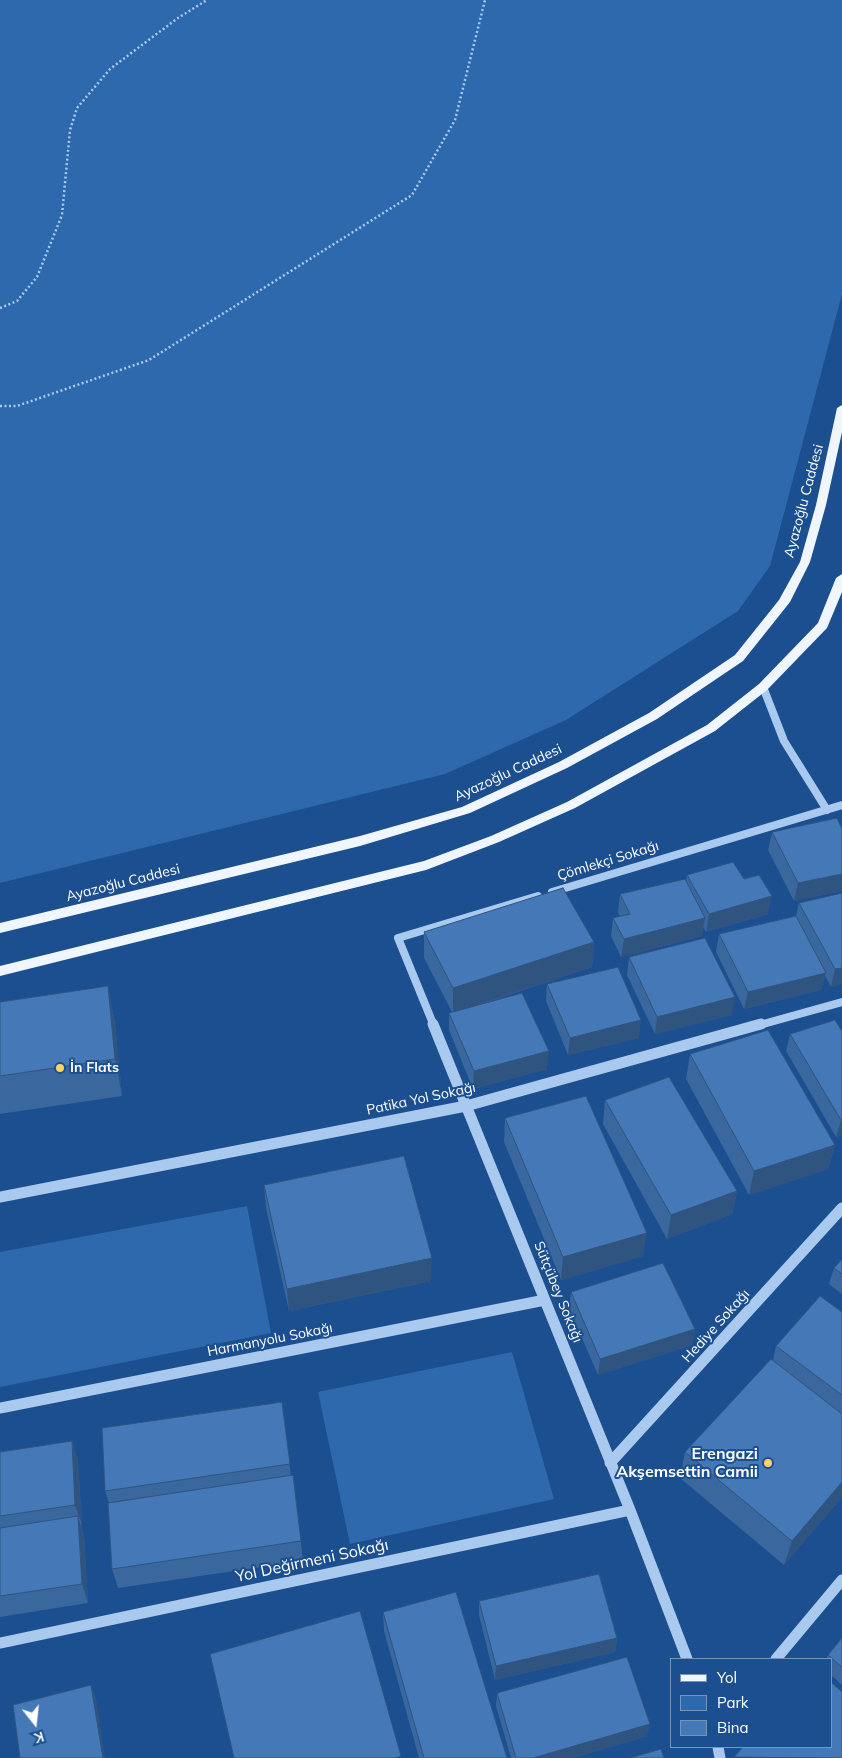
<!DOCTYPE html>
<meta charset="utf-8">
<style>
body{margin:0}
#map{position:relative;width:842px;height:1758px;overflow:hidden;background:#1b4f8f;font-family:Mulish,sans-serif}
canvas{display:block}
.legend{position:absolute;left:670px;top:1658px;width:162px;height:90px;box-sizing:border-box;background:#1b4f8f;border:1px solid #7695bc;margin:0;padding:6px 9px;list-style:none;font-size:15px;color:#fff}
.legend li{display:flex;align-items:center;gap:10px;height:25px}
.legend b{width:25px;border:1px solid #7695bc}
.north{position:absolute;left:10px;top:1698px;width:50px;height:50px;-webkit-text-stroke:4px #1b4f8f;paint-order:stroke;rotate:164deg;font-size:14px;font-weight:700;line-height:20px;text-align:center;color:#fff}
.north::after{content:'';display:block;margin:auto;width:18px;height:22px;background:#fff;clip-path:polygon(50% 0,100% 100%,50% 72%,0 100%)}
</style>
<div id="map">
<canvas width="842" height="1758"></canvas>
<ul class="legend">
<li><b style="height:6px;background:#f0f6ff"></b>Yol</li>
<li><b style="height:14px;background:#2e69ad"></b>Park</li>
<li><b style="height:14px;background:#4478b7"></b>Bina</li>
</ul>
<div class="north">K</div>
</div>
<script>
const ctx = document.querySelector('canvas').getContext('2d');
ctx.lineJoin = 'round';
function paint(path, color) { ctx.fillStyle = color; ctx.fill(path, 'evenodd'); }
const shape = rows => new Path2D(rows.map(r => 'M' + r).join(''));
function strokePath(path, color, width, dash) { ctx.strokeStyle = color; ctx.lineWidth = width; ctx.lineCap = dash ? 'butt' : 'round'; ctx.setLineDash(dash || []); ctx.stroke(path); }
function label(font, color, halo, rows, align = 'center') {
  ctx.font = font + ' Mulish,sans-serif'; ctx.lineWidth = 4; ctx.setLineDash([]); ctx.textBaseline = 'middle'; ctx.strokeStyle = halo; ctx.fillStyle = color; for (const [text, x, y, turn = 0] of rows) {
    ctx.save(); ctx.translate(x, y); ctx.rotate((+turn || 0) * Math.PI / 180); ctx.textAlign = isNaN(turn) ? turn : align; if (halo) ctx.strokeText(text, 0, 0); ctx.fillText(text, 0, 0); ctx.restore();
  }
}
paint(shape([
 [0,0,842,0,842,294,770,566,738,611,566,720,445,774,0,883],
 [247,1206,271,1333,0,1387,0,1252],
 [512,1352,554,1499,350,1544,318,1392]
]), '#2e69ad');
strokePath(shape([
 [0,308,17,301,37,277,62,215,70,130,77,108,110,69,178,18,207,0],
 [0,406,17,406,149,360,412,195,455,120,485,0]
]), '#a9c9ee', 2.5, [2, 2.5]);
strokePath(shape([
 [763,687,784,741,827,810],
 [552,892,842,805],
 [434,1026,398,938,538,896],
 [756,1026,842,1002]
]), '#a9c9ee', 8);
strokePath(shape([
 [433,1024,630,1510,687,1659],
 [0,1197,466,1106,761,1024],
 [0,1408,545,1300],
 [610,1463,842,1208],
 [0,1643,630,1510],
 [776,1659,842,1580],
 [718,1747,720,1758]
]), '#a9c9ee', 11);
paint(shape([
 [842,405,842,432,826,505,810,562,790,602,743,661,657,719,567,768,470,813,360,846,0,933,0,923,360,836,462,807,559,762,649,713,735,655,779,600,800,562,816,505,837,408,842,405],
 [842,574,842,592,827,628,767,690,715,731,575,808,499,842,426,870,0,976,0,966,424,861,491,836,567,802,707,725,759,684,818,623,836,578,842,574]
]), '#f0f6ff');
paint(shape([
 [842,829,842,891,794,901,768,850,772,832],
 [687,875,744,879,768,914,706,932,703,927,702,936,621,957,611,936,613,918,620,916,618,913,620,894,686,881],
 [842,893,842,984,831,987,825,976,821,990,744,1009,716,952,719,934,796,916,799,903],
 [424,932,594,942,592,967,479,1005,547,1069,473,1089,449,1030,449,1013,452,1012,424,958],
 [629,957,732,1015,655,1034,627,975],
 [547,984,639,1038,568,1055,546,1001],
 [108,986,115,1024,122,1096,0,1114,0,1002],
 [842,1031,842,1135,836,1137,786,1051,790,1034],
 [690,1054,835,1145,828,1169,749,1195,686,1079],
 [605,1100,737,1191,732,1214,667,1239,603,1124],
 [505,1118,643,1256,561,1280,504,1142],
 [264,1185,431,1281,289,1311,266,1208],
 [842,1259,842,1294,829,1284,834,1268],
 [571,1292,695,1329,692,1345,598,1375,569,1308],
 [842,1312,842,1497,784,1565,680,1478,685,1452,773,1360,776,1346],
 [282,1402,291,1476,293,1475,303,1561,118,1588,112,1569,109,1503,105,1491],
 [72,1441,78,1463,82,1525,81,1525,84,1537,88,1603,0,1617,0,1452],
 [479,1601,617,1638,615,1652,495,1680,479,1615],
 [383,1612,507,1758,419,1758,384,1631],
 [842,1638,842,1685,831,1675,831,1659,826,1659,828,1655],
 [497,1693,647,1736,573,1758,511,1758,496,1706]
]), '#3a679d');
paint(shape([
 [842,874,842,891,794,901,798,883],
 [772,896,768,914,706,932,709,914],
 [705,918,702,936,621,957,624,939],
 [594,942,592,967,453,1013,453,988],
 [842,968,842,984,831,987,835,969],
 [826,973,821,990,744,1009,748,992],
 [108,986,115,1024,122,1096,115,1059],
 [735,997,732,1015,655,1034,657,1017],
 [641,1020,639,1038,568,1055,570,1038],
 [549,1051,547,1069,473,1089,474,1071],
 [841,1120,842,1120,842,1135,836,1137],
 [835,1145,828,1169,749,1195,754,1171],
 [737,1191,732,1214,667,1239,671,1215],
 [647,1233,643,1256,561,1280,563,1257],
 [432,1258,431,1281,289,1311,287,1289],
 [695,1329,692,1345,598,1375,600,1359],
 [72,1441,78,1463,82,1525,75,1505],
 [842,1482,842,1497,784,1565,792,1541],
 [78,1516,84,1537,88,1603,82,1584],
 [617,1638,615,1652,495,1680,496,1666],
 [91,1685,96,1698,105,1758,103,1758],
 [650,1724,647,1736,573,1758,533,1758]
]), '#305480');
const building = shape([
 [837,818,842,829,842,874,798,883,772,832,837,818],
 [733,862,744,879,759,875,772,896,709,914,687,875,733,862],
 [685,879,705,918,624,939,613,918,630,914,620,894,685,879],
 [563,888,594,942,453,988,424,932,563,888],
 [842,893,842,968,835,969,799,903,842,893],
 [796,916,826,973,748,992,719,934,796,916],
 [705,938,735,997,657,1017,629,957,705,938],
 [618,967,641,1020,570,1038,547,984,618,967],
 [108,986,115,1059,0,1076,0,1002,108,986],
 [522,993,549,1051,474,1071,449,1013,522,993],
 [835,1020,842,1031,842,1120,841,1120,790,1034,835,1020],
 [768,1030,835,1145,754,1171,690,1054,768,1030],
 [669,1077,737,1191,671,1215,605,1100,669,1077],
 [586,1096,647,1233,563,1257,505,1118,586,1096],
 [404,1156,432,1258,287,1289,264,1185,404,1156],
 [842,1259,842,1274,834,1268,842,1259],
 [663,1263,695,1329,600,1359,571,1292,663,1263],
 [820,1296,842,1312,842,1395,776,1346,820,1296],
 [771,1359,842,1414,842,1482,792,1541,685,1452,771,1359],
 [282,1402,290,1464,105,1491,102,1428,282,1402],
 [72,1441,75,1505,0,1516,0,1452,72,1441],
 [293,1475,301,1541,112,1569,108,1503,293,1475],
 [78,1516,82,1584,0,1596,0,1528,78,1516],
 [599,1574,617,1638,496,1666,479,1601,599,1574],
 [456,1592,507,1758,424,1758,383,1612,456,1592],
 [360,1611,401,1756,395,1758,234,1758,210,1654,360,1611],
 [842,1638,842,1667,828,1655,842,1638],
 [627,1657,650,1724,533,1758,516,1758,497,1693,627,1657],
 [831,1682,842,1692,842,1758,734,1757,743,1747,831,1747,831,1682],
 [91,1685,103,1758,20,1758,13,1705,91,1685],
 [661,1749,664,1758,630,1758,661,1749]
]);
paint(building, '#4478b7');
strokePath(building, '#305480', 1);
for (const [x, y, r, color] of [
 [60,1068,5,"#ffd166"],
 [768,1463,5,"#ffd166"]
]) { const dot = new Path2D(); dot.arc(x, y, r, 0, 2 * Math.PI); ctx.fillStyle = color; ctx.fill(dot); strokePath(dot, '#1b4f8f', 2); }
label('14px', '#fff', '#1b4f8f', [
 ["Ayazoğlu Caddesi",804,501,-75],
 ["Ayazoğlu Caddesi",508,773,-25],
 ["Çömlekçi Sokağı",608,861,-17],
 ["Ayazoğlu Caddesi",123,883,-14],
 ["Patika Yol Sokağı",421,1099,-12],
 ["Sütçübey Sokağı",558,1292,68],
 ["Hediye Sokağı",716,1326,-48],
 ["Harmanyolu Sokağı",270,1340,-11]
]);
label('bold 14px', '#fff', '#1b4f8f', [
 ["İn Flats",70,1068]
], 'left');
label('bold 16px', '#fff', '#1b4f8f', [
 ["Erengazi",758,1454],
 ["Akşemsettin Camii",758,1472]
], 'right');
label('16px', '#fff', '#1b4f8f', [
 ["Yol Değirmeni Sokağı",312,1561,-12]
]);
</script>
